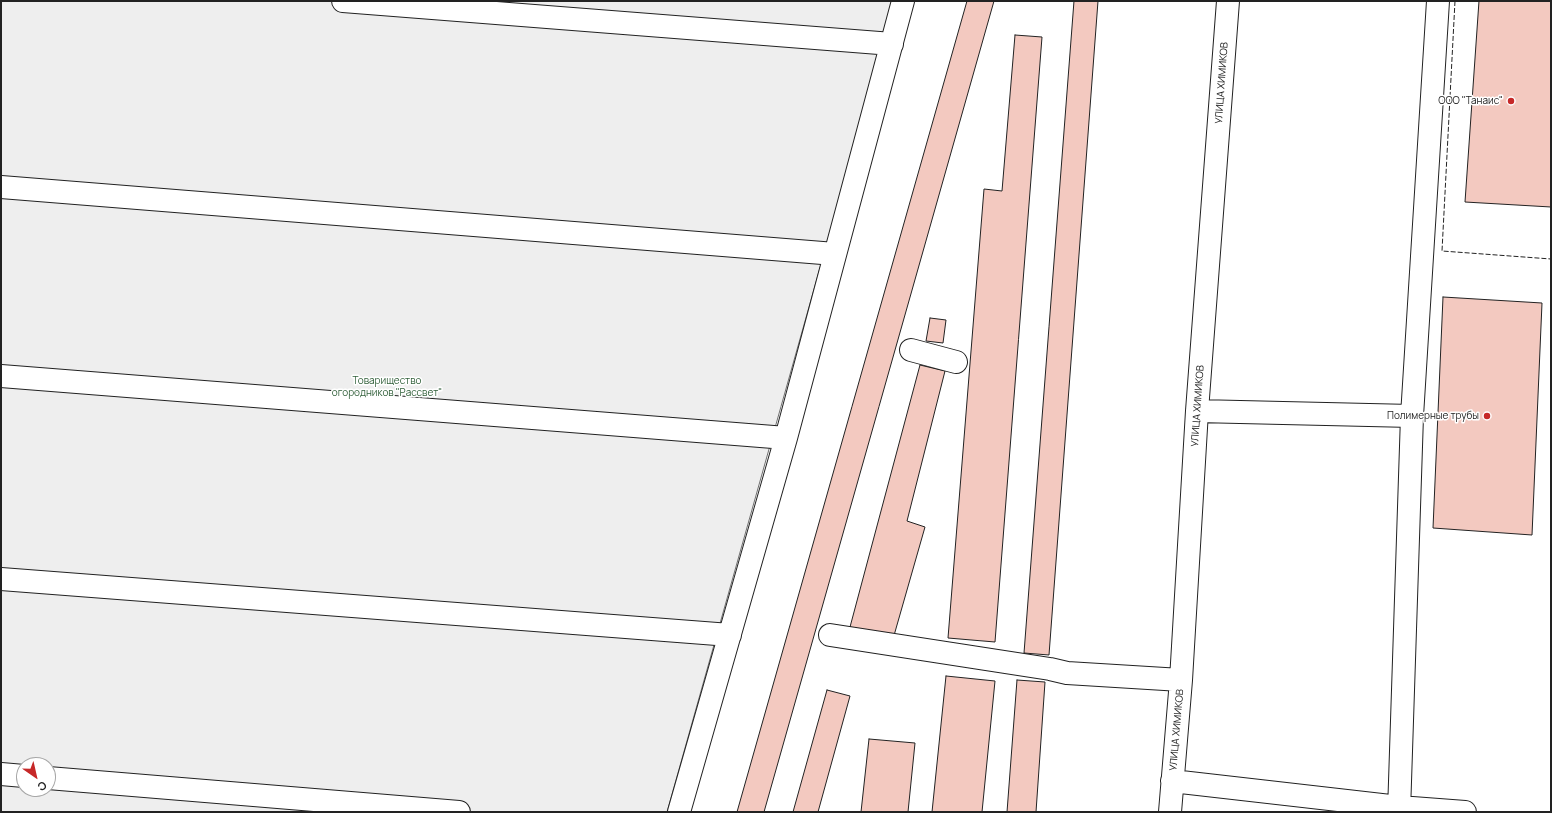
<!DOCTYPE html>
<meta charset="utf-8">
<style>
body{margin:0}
#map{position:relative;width:1552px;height:813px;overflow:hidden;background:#fff;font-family:Manrope,sans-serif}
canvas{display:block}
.frame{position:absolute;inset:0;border:2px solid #222;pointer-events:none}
.north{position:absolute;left:16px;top:757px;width:40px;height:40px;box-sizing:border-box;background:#fff;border:1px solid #a7a7a7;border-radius:50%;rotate:146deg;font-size:11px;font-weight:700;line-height:16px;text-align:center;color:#222}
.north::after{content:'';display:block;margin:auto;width:14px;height:18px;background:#c62828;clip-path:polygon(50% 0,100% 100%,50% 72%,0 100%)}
</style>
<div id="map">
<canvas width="1552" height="813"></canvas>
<div class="frame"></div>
<div class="north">С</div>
</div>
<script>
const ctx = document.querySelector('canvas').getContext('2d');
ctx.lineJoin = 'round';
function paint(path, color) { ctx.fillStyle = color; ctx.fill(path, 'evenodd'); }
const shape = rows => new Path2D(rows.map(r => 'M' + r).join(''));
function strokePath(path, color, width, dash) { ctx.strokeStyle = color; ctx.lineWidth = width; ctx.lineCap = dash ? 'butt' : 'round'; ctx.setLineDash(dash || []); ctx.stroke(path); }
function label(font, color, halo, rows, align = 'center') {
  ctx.font = font + ' Manrope,sans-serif'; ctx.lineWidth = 3; ctx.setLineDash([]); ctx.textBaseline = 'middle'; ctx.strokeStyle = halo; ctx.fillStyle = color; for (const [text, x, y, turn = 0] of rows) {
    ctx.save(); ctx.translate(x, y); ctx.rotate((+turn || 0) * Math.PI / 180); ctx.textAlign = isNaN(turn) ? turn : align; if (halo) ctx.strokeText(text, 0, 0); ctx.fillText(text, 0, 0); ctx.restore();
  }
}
const green = shape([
 [1,1,895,1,667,812,1,812,1,1],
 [24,765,48,765,48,789,24,789,24,765]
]);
paint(green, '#eee');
strokePath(green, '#6f6f6f', 1);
const building = shape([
 [967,1,994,1,764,812,737,812,967,1],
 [1074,1,1098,1,1049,655,1024,653,1074,1],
 [1479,1,1551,1,1551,207,1465,202,1479,1],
 [1015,35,1042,37,995,642,948,638,984,189,1002,191,1015,35],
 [1443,297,1542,303,1532,535,1433,528,1443,297],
 [930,318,946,320,943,343,926,341,930,318],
 [920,365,945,371,907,521,925,527,893,639,850,627,920,365],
 [946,676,995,681,982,812,932,812,946,676],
 [1017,680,1045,682,1036,812,1007,812,1017,680],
 [827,690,850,696,818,812,793,812,827,690],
 [869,739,915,743,908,812,861,812,869,739]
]);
paint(building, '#f3c9c0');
strokePath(building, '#222', 1);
const minor = shape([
 [343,1,892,44],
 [1,187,835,254],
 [911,350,956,362],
 [1,376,786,438],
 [1197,411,1412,416],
 [1,579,730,635],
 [830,635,1050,669,1067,673,1181,680],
 [1,774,24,776],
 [48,778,459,812],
 [1172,781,1399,807,1465,812],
 [679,812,786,438,903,1],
 [1170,812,1181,680,1197,411,1228,1],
 [1399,812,1412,416,1438,1]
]);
strokePath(minor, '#222', 24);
strokePath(minor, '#fff', 22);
strokePath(shape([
 [1455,1,1442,251,1551,259]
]), '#222', 1, [5, 2]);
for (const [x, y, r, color] of [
 [1511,101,4,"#c62828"],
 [1487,416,4,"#c62828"]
]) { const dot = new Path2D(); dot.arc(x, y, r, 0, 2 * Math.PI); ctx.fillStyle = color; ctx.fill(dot); strokePath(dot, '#fff', 1.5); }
label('10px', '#222', '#fff', [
 ["УЛИЦА ХИМИКОВ",1222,83,-86],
 ["УЛИЦА ХИМИКОВ",1198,406,-86],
 ["УЛИЦА ХИМИКОВ",1177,730,-85]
]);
label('10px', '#222', '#fff', [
 ["ООО \"Танаис\"",1503,101],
 ["Полимерные трубы",1479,416]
], 'right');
label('10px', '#2f5e38', '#fff', [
 ["Товарищество",387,381],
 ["огородников \"Рассвет\"",387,393]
]);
</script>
